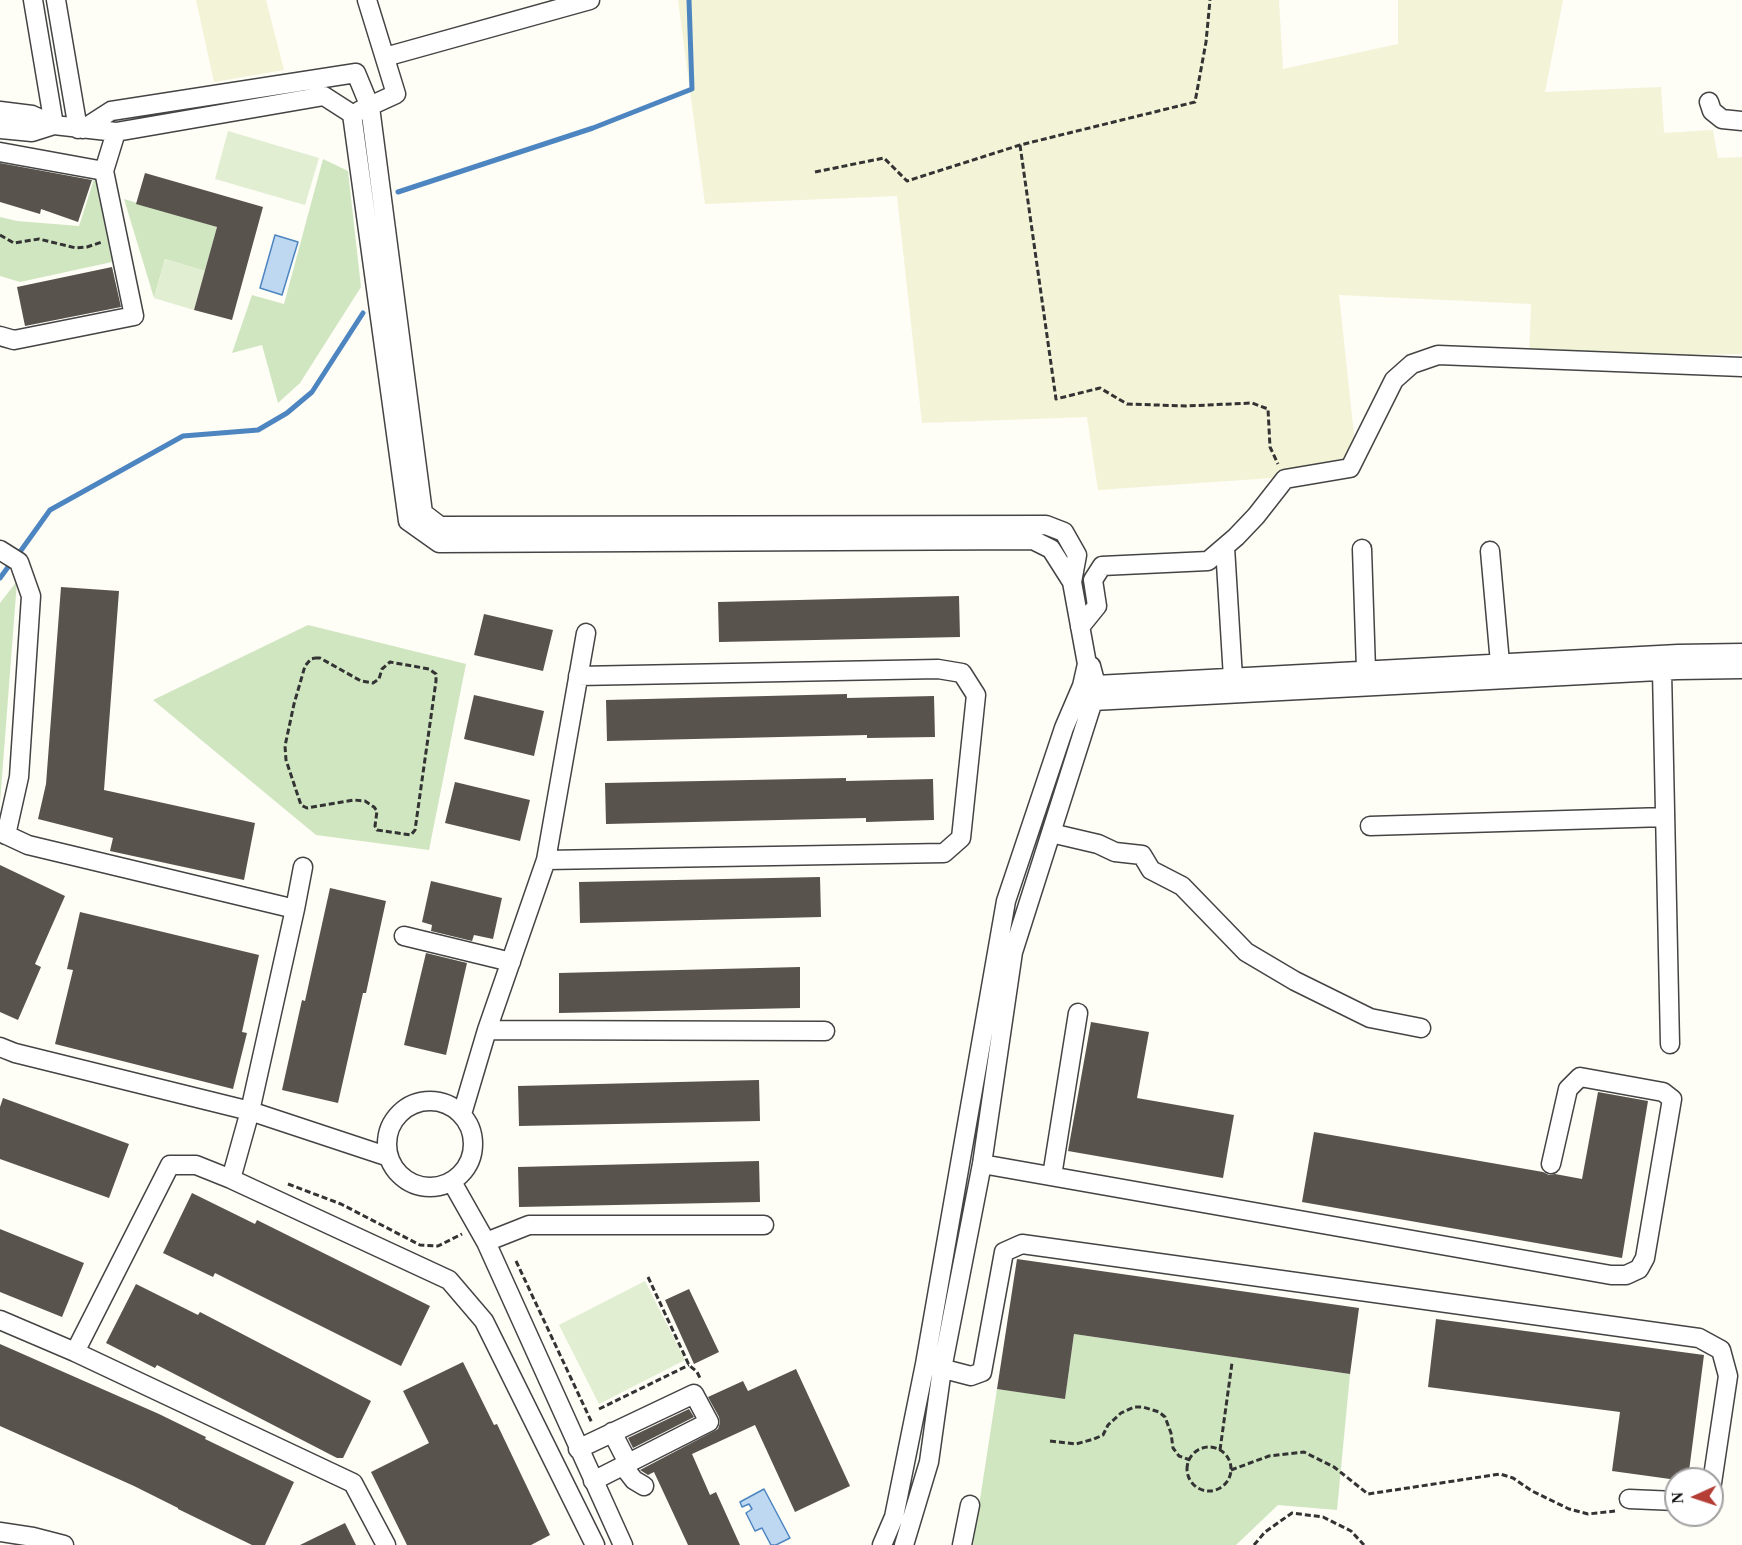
<!DOCTYPE html>
<style>
body{margin:0}
#map{position:relative;width:1742px;height:1545px;overflow:hidden;background:#fefdf6;font-family:"Times New Roman",serif}
canvas{display:block}
.north{position:absolute;left:1664px;top:1467px;width:60px;height:60px;box-sizing:border-box;background:#fff;border:2px solid #a0a0a0;border-radius:50%;rotate:267deg;font-size:16px;font-weight:700;line-height:24px;text-align:center;color:#111}
.north::after{content:'';display:block;margin:auto;width:21px;height:27px;background:#b43e35;clip-path:polygon(50% 0,100% 100%,50% 72%,0 100%)}
</style>
<div id="map">
<canvas width="1742" height="1545"></canvas>
<div class="north">N</div>
</div>
<script>
const ctx = document.querySelector('canvas').getContext('2d');
ctx.lineJoin = 'round';
function paint(path, color) { ctx.fillStyle = color; ctx.fill(path, 'evenodd'); }
const shape = rows => new Path2D(rows.map(r => 'M' + r).join(''));
function strokePath(path, color, width, dash) { ctx.strokeStyle = color; ctx.lineWidth = width; ctx.lineCap = dash ? 'butt' : 'round'; ctx.setLineDash(dash || []); ctx.stroke(path); }
paint(shape([
 [196,0,266,0,284,70,214,82],
 [678,0,1279,0,1283,69,1398,44,1398,0,1563,0,1545,92,1661,87,1664,133,1713,130,1718,158,1742,157,1742,354,1529,358,1531,304,1339,295,1358,472,1098,490,1087,417,922,423,897,196,705,204]
]), '#f2f3d7');
paint(shape([
 [323,159,348,171,361,287,300,383,278,403,262,345,232,353,252,295,284,304],
 [95,176,112,262,20,282,0,276,0,217,17,221,79,226],
 [124,199,217,227,205,271,165,259,154,298],
 [17,581,0,803,0,603],
 [308,625,466,664,429,850,316,835,153,700],
 [1074,1334,1350,1374,1337,1510,1278,1505,1236,1545,973,1545,997,1389,1065,1398]
]), '#d0e6c1');
paint(shape([
 [228,131,319,158,305,205,215,179],
 [165,259,205,271,194,310,154,298],
 [645,1281,685,1360,599,1404,559,1325]
]), '#e1eed2');
const water = shape([
 [275,235,298,242,282,295,260,288,275,235],
 [764,1489,790,1538,776,1545,771,1545,762,1528,755,1531,746,1513,752,1509,749,1504,742,1507,740,1502,764,1489]
]);
paint(water, '#bfd8f1');
strokePath(water, '#4d85c1', 1.5);
strokePath(shape([
 [398,192,593,128,692,89,689,0],
 [17,556,50,510,183,436,258,430,287,413,312,392,363,313],
 [0,578,11,563]
]), '#4d85c1', 5);
paint(shape([
 [0,163,92,180,78,222,41,209,40,214,0,202],
 [145,173,263,207,232,320,194,310,217,227,136,204],
 [112,267,121,307,25,326,17,287],
 [61,587,119,591,104,790,255,823,244,880,110,851,113,838,38,819,46,784],
 [959,596,960,637,719,642,718,602],
 [484,614,553,630,543,671,474,655],
 [847,694,847,698,934,696,935,737,867,738,867,735,607,741,606,700],
 [474,695,544,711,534,756,464,739],
 [846,778,846,781,933,779,934,820,866,822,866,818,606,824,605,783],
 [455,782,530,800,520,841,445,823],
 [0,865,65,896,35,964,41,967,18,1020,0,1012],
 [820,877,821,917,580,923,579,882],
 [431,881,502,898,493,939,474,935,472,941,431,931,432,925,422,922],
 [330,888,386,901,366,993,363,993,338,1103,282,1090,302,1000,305,1001],
 [80,912,259,955,242,1032,247,1033,233,1089,55,1044,73,970,67,969],
 [426,953,467,963,446,1055,404,1045],
 [800,967,800,1008,559,1013,559,973],
 [1091,1022,1149,1032,1137,1098,1234,1115,1223,1178,1068,1151],
 [759,1080,760,1121,519,1126,518,1086],
 [1598,1092,1648,1101,1622,1258,1302,1202,1314,1132,1543,1172,1549,1175,1555,1174,1582,1179],
 [3,1098,129,1144,109,1198,0,1159,0,1107],
 [759,1161,760,1202,519,1207,518,1167],
 [192,1193,255,1224,257,1220,430,1306,401,1366,215,1273,213,1277,163,1253],
 [0,1229,84,1263,62,1317,0,1292],
 [1017,1259,1359,1308,1350,1374,1074,1334,1065,1399,997,1389],
 [136,1284,198,1315,200,1312,371,1401,343,1458,337,1458,157,1365,155,1368,106,1343],
 [689,1289,719,1352,694,1364,665,1300],
 [1436,1319,1704,1355,1688,1479,1670,1479,1612,1471,1620,1412,1428,1387],
 [0,1344,159,1414,206,1437,205,1439,294,1482,265,1545,252,1545,178,1509,178,1508,134,1486,0,1426],
 [463,1362,494,1425,497,1424,550,1535,531,1545,407,1545,371,1472,429,1443,403,1391],
 [796,1369,850,1486,795,1512,755,1425,692,1454,710,1495,716,1492,740,1545,688,1545,654,1472,648,1475,640,1470,718,1429,720,1423,719,1417,708,1397,743,1381,748,1391],
 [689,1409,694,1417,633,1448,628,1438],
 [345,1523,356,1545,300,1545]
]), '#59534e');
const minor = shape([
 [33,0,54,125],
 [56,0,78,129],
 [385,57,590,0],
 [1709,102,1712,111,1722,119,1742,121],
 [0,111,32,115,54,125,116,132,324,96,352,114,408,521,439,543,1033,540,1051,549,1072,582],
 [359,111,396,94,367,0],
 [0,129,32,132,54,125],
 [83,129,111,111,356,73,370,107,423,513,440,526,1046,525,1064,532,1077,555,1072,582,1087,664,1091,666,1096,685,1093,701,1013,952,982,1164,942,1369,929,1462,904,1545],
 [0,152,104,171],
 [0,336,14,340,134,316,104,171,116,132],
 [1225,547,1233,678],
 [1362,549,1366,670],
 [0,550,19,562,31,596,19,777,6,835],
 [1490,551,1500,663],
 [1080,627,1097,606,1093,580,1102,566,1208,561,1236,537,1256,516,1285,479,1350,468,1394,380,1412,364,1438,355,1742,367],
 [1662,671,1670,1044],
 [1096,685,1678,654,1742,653],
 [1093,701,1677,670,1742,669],
 [1370,826,1665,817],
 [0,832,28,845,295,909,250,1111,231,1179],
 [1051,833,1098,844,1115,852,1142,855,1151,870,1182,886,1246,952,1295,981,1370,1018,1421,1028],
 [546,860,944,853,961,838,976,695,962,673,938,669,578,676],
 [295,909,303,867],
 [404,936,511,962],
 [487,1030,825,1031],
 [0,1047,15,1053,250,1111,389,1157],
 '387 1144a43 43 0 1 1 86 0a43 43 0 1 1-86 0Z',
 [462,1114,487,1030,546,860,586,633],
 [982,1164,1611,1275,1626,1275,1639,1269,1645,1258,1672,1099,1663,1092,1580,1077,1568,1089,1551,1164],
 [1052,1176,1078,1013],
 [452,1182,486,1242,623,1545],
 [486,1242,529,1225,764,1225],
 [0,1320,75,1352],
 [925,1364,971,1376,982,1372,1004,1252,1022,1244,1699,1338,1721,1350,1728,1376,1712,1483],
 [612,1432,628,1463],
 [578,1449,694,1394,709,1422,593,1481],
 [623,1466,634,1480,644,1486],
 [1629,1499,1676,1501],
 [0,1532,33,1537,64,1545],
 [386,1545,353,1483,75,1352,170,1165,196,1165,231,1179,449,1280,484,1321,595,1545],
 [882,1545,894,1517,925,1364,1006,901,1064,728,1082,686,1087,664],
 [962,1545,970,1505]
]);
strokePath(minor, '#444', 21);
strokePath(shape([
 [1020,145,1056,399,1100,388,1127,404,1186,406,1252,403,1268,409,1270,447,1278,464],
 [815,172,884,158,907,181,1020,145,1195,102,1206,42,1210,0],
 [0,235,14,243,39,239,76,248,87,247,102,242],
 [315,658,320,658,361,681,373,683,379,679,382,669,390,662,429,669,436,674,436,681,415,830,411,835,377,830,375,826,377,811,374,807,365,801,354,800,307,808,301,805,286,760,285,746,294,704,305,666,311,659,315,658],
 [288,1184,341,1204,420,1245,438,1246,462,1234],
 [516,1261,592,1423],
 [648,1277,689,1365,697,1372,700,1378],
 [599,1409,689,1365],
 [1050,1441,1076,1444,1094,1439,1103,1435,1108,1425,1121,1413,1134,1407,1143,1407,1159,1412,1165,1417,1171,1433,1173,1448,1179,1456,1190,1460],
 '1187 1469a22 22 0 1 1 44 0a22 22 0 1 1-44 0Z',
 [1220,1450,1232,1363],
 [1231,1470,1269,1456,1304,1452,1334,1467,1368,1494,1500,1474,1513,1478,1532,1491,1569,1509,1588,1514,1615,1511],
 [1254,1545,1265,1532,1292,1513,1323,1517,1351,1531,1364,1545]
]), '#333', 3, [6, 3]);
strokePath(minor, '#fff', 18);
</script>
